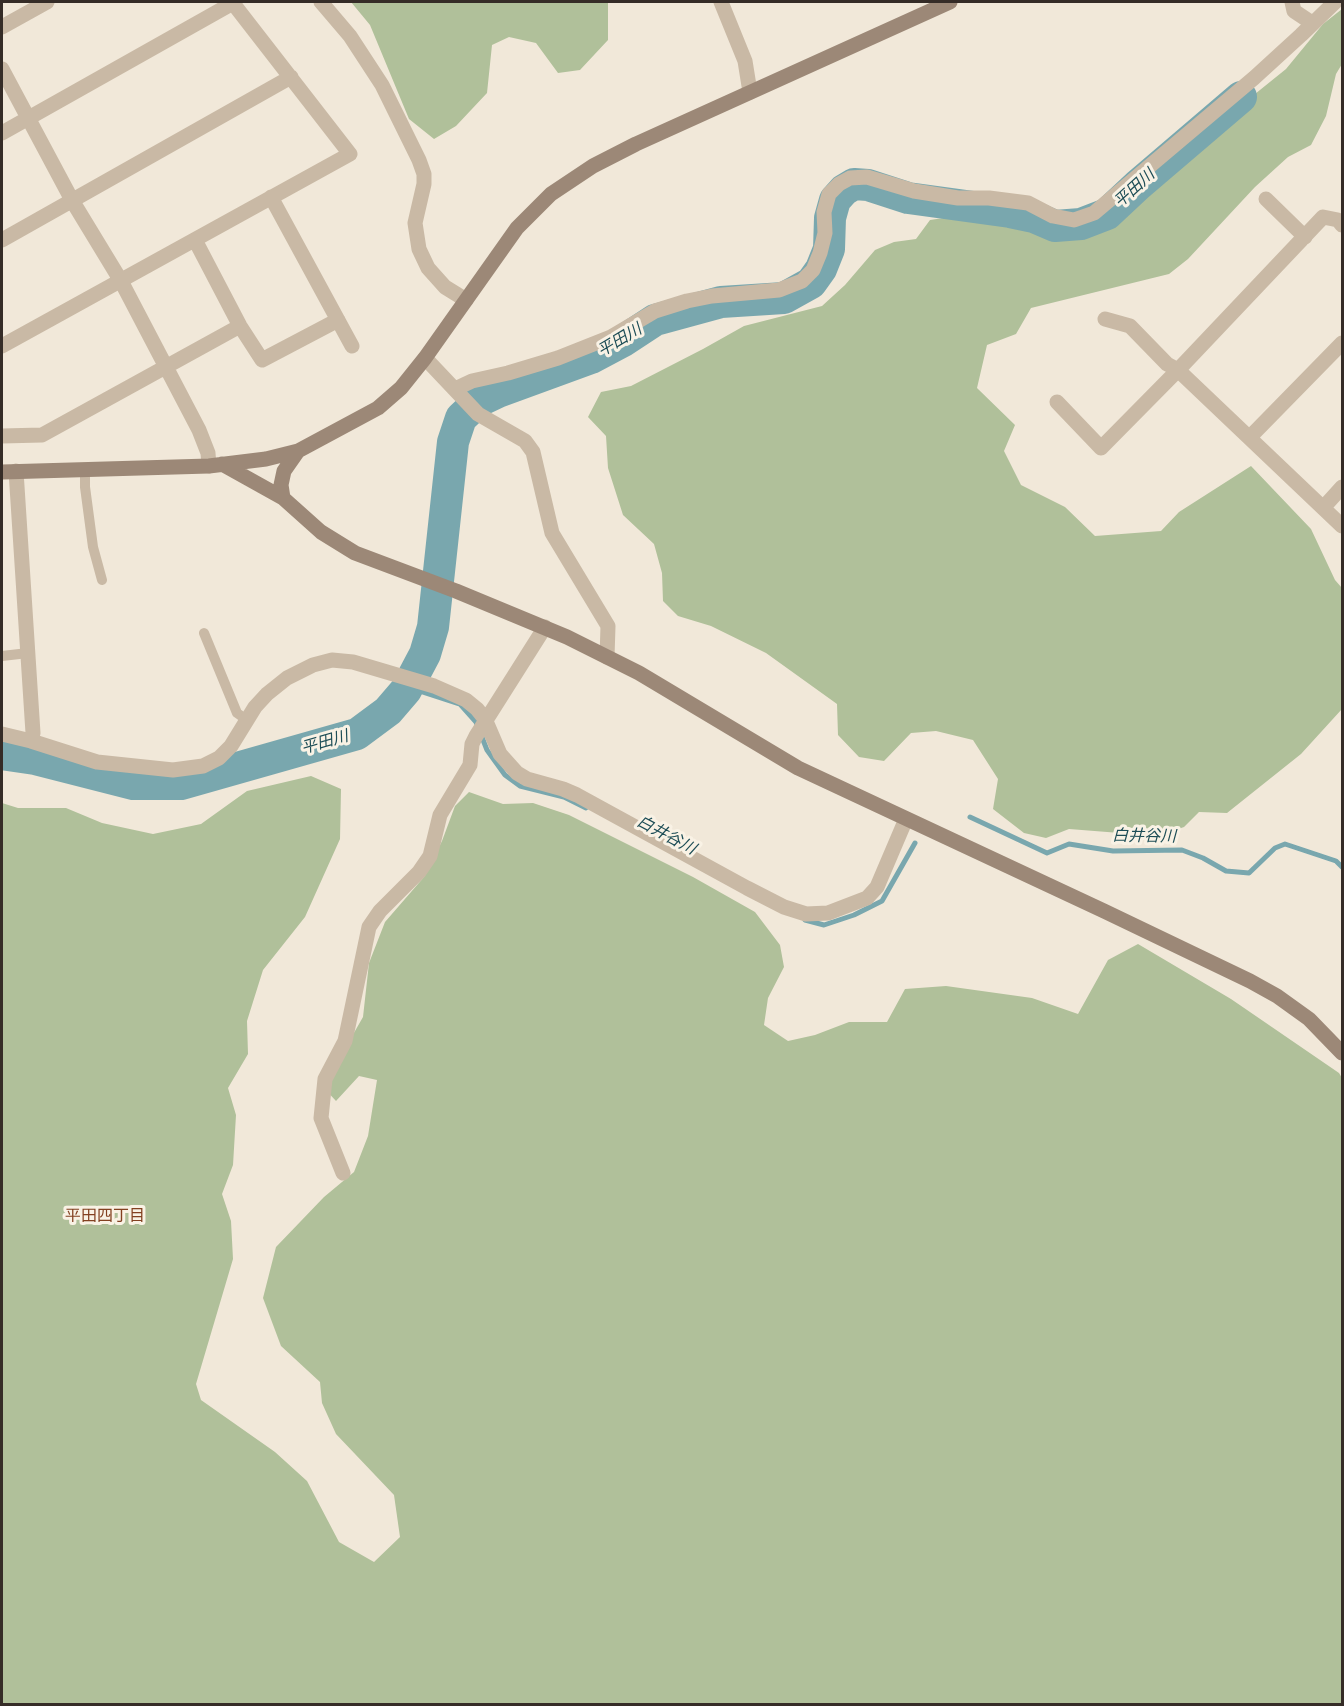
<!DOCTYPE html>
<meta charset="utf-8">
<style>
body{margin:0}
#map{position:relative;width:1344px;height:1706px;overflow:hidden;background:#f1e8d9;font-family:Poppins,sans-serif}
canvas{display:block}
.frame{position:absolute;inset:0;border:3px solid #352c27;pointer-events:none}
</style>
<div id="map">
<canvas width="1344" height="1706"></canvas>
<div class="frame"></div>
</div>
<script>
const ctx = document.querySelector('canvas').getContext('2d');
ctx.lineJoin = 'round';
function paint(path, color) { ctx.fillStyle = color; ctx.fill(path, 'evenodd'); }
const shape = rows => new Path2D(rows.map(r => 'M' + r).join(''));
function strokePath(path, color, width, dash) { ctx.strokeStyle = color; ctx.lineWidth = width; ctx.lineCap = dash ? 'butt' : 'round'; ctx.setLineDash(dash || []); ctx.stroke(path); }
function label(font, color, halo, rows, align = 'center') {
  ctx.font = font + ' Poppins,"Noto Sans JP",sans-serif'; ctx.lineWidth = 6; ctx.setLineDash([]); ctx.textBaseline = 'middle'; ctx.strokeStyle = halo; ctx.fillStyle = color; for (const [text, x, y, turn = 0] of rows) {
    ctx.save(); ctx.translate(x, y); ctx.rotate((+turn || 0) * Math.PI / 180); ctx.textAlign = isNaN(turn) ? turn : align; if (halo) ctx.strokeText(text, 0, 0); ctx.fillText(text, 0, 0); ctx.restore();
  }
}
paint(shape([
 [351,2,608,2,608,40,580,70,558,73,536,43,509,37,492,45,487,93,456,126,434,139,409,119,370,25],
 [1342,9,1342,64,1336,74,1326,116,1311,145,1288,157,1255,187,1188,259,1169,274,1031,308,1016,334,987,345,977,388,1015,425,1004,451,1021,485,1065,507,1095,536,1161,531,1179,512,1251,466,1311,529,1335,580,1342,588,1342,709,1301,754,1227,813,1199,812,1184,827,1158,836,1069,829,1046,838,1024,833,993,809,998,779,973,740,936,731,911,733,884,761,859,757,838,735,837,704,766,653,711,626,678,616,663,601,662,573,654,544,623,515,608,468,606,436,588,417,601,392,631,386,703,349,744,326,822,306,845,285,875,250,894,242,916,239,930,220,984,212,1039,228,1080,236,1116,217,1163,177,1224,119,1286,69,1323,24],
 [311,776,341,789,340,839,305,917,263,970,247,1021,248,1054,228,1088,236,1115,233,1165,222,1194,231,1221,233,1259,196,1384,201,1400,275,1452,307,1481,339,1542,374,1562,400,1537,394,1495,336,1434,322,1403,320,1382,281,1346,263,1298,276,1247,324,1197,354,1172,368,1136,377,1080,359,1076,336,1101,323,1087,363,1017,369,963,385,922,424,877,442,841,455,806,469,792,503,804,533,803,569,815,693,877,755,912,780,945,784,967,768,998,764,1025,788,1041,815,1035,849,1022,887,1022,905,989,946,986,1032,998,1078,1014,1108,960,1138,944,1231,999,1339,1073,1342,1078,1342,1704,2,1704,2,803,18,808,66,808,102,823,153,834,201,824,247,791]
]), '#b0c09a');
strokePath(shape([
 [406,690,417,690,460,704,476,722,487,750,505,775,520,786,564,797,586,808],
 [970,817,1047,853,1069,844,1113,851,1182,850,1203,858,1226,871,1249,873,1275,848,1285,844,1336,861,1342,867],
 [805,920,824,925,854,915,882,901,915,843]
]), '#79a7ae', 5);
strokePath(shape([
 [2,754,35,759,133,784,181,784,357,734,388,711,406,690,425,654,433,627,453,442,461,418,479,401,498,392,591,358,623,341,655,320,721,302,784,298,811,283,821,269,829,249,830,218,835,200,844,190,854,184,868,185,908,198,1010,212,1034,217,1055,226,1081,224,1107,214,1138,185,1241,97]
]), '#79a7ae', 32);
strokePath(shape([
 [85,469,85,487,93,547,102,580],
 [204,633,237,713,247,720],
 [2,656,28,653]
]), '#c9b9a5', 10);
strokePath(shape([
 [321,2,350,36,382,85,419,160,424,174,424,184,415,223,419,249,428,268,445,287,466,300],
 [721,2,745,61,750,92],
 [1292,2,1294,11,1312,23],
 [2,27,47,2],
 [2,69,73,202,121,281,199,430,208,453,209,466],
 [2,133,233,3],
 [271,197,352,346],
 [1266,199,1305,237],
 [1342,225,1338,220,1323,217,1178,370,1342,526],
 [2,240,291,77],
 [195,240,240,326,262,360,338,320],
 [2,346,350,154,232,2],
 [425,358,478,414,525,441,533,452,552,533,608,626,607,657],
 [455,389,472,381,508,373,558,358,611,337,655,311,687,301,712,296,779,290,802,281,813,270,820,253,825,233,824,212,829,194,839,184,850,178,867,177,914,191,958,198,989,198,1028,203,1053,216,1074,220,1094,213,1254,78,1301,35,1335,2],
 [1057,402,1101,448,1178,370,1167,364,1130,326,1105,319],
 [2,436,42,435,240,326],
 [1250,437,1342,343],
 [16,471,33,733,31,741],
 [1323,508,1342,487],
 [2,734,31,741,97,762,173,770,203,766,219,758,231,746,255,707,267,694,287,678,313,665,332,660,353,662,434,686,466,700,477,709,485,719,500,754,517,773,527,779,563,789,577,795,747,888,784,907,806,914,828,913,867,898,877,887,906,819],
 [343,1173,321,1118,325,1079,345,1041,369,927,380,911,419,872,430,856,440,815,470,765,472,744,476,736,545,627]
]), '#c9b9a5', 15);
strokePath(shape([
 [222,464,283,498,281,485,284,471,298,451],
 [2,472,209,466,266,459,298,451,378,408,401,388,425,358,517,228,551,194,593,166,636,144,950,2],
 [283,498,321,532,355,553,456,591,567,637,639,673,798,768,1104,911,1250,981,1277,996,1309,1019,1342,1053]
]), '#9c8877', 15);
label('italic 16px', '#1d4d56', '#f9f2e5', [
 ["平田川",1135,189,-42],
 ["平田川",620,341,-31],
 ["平田川",325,743,-16],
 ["白井谷川",666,836,28],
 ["白井谷川",1144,837,1]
]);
label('16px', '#834020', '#f9f2e5', [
 ["平田四丁目",105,1217]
]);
</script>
